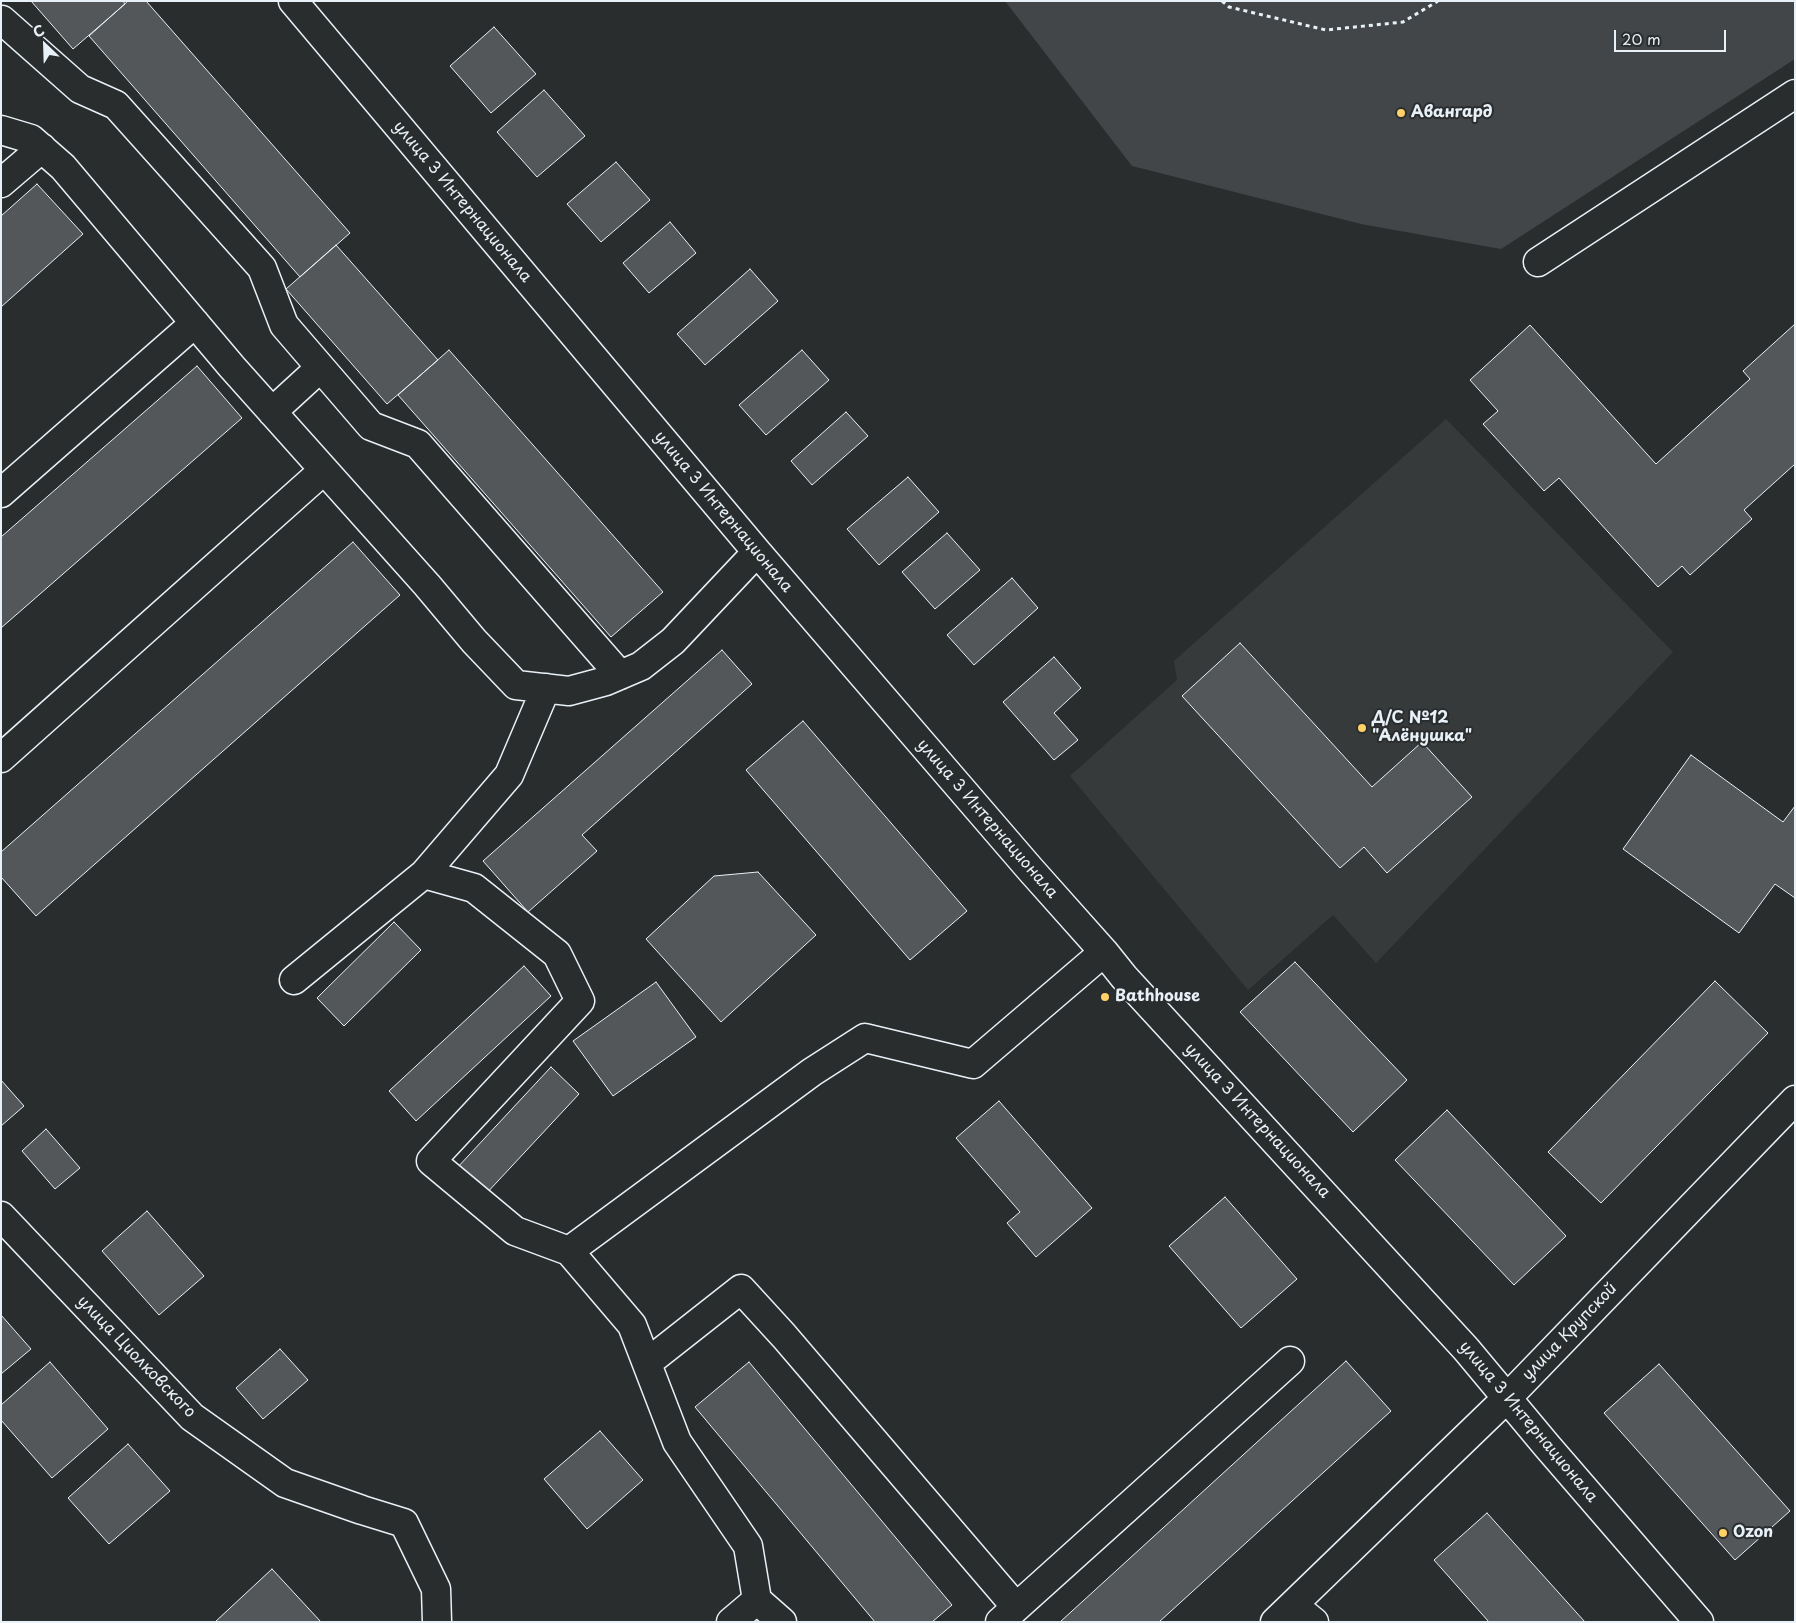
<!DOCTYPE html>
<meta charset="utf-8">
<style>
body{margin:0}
#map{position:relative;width:1796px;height:1623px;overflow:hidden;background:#2a2d2e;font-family:"Playpen Sans",sans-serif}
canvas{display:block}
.frame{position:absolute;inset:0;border:2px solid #e8f1f8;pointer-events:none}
.north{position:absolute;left:20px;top:20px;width:50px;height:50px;-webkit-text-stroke:4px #2a2d2e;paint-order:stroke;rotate:336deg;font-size:14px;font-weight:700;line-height:20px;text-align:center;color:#e8f1f8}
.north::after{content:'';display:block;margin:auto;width:18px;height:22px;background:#e8f1f8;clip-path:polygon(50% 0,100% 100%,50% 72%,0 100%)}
.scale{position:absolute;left:1614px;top:30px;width:112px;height:22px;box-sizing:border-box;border:2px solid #e8f1f8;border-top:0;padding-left:6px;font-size:15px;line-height:18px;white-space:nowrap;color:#e8f1f8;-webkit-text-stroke:4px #2a2d2e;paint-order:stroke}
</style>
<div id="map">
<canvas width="1796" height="1623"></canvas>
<div class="frame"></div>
<div class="north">С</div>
<div class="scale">20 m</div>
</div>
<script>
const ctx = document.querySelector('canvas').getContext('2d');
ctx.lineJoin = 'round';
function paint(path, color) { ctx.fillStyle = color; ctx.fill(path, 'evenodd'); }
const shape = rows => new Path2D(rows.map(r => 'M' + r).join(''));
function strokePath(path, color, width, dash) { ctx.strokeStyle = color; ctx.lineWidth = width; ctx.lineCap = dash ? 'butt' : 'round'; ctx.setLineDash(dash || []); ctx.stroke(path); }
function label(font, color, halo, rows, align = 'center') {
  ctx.font = font + ' "Playpen Sans",sans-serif'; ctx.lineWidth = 4; ctx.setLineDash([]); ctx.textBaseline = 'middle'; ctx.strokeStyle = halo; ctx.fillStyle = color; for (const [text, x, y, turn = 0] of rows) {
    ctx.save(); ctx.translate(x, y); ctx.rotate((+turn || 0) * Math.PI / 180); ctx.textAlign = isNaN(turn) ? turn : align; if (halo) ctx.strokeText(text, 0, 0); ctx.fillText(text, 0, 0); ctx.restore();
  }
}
paint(shape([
 [1446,419,1673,652,1376,963,1333,915,1248,990,1070,776,1177,680,1174,661]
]), '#363a3b');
paint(shape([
 [1005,1,1795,1,1795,59,1501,249,1361,224,1132,166]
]), '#424648');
const building = shape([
 [31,1,123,1,125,4,73,49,31,1],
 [128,1,146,1,350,233,300,277,89,36,128,1],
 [494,27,536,74,491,113,450,66,494,27],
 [544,90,585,136,537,177,497,132,544,90],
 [616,162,650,200,601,242,567,204,616,162],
 [37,184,83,234,1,307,1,216,37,184],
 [670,222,696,253,649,293,623,263,670,222],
 [336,245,438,360,387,404,286,289,336,245],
 [750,269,778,301,705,365,677,334,750,269],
 [1795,324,1795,464,1744,510,1752,519,1690,575,1682,566,1658,587,1559,478,1544,491,1483,424,1498,411,1470,380,1530,325,1656,464,1750,379,1743,371,1795,324],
 [449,350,663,592,611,637,398,395,449,350],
 [802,350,829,380,766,435,739,405,802,350],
 [197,366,242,418,1,628,1,537,197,366],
 [846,412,868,436,812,485,791,461,846,412],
 [908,477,939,512,879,565,847,529,908,477],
 [947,533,980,570,935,609,902,572,947,533],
 [353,542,400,595,36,916,1,877,1,852,353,542],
 [1012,578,1038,608,974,665,947,635,1012,578],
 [1240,643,1372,787,1422,742,1472,797,1387,873,1364,847,1340,868,1182,696,1240,643],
 [722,650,752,684,582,835,597,851,528,912,483,861,722,650],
 [1054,657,1081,688,1054,713,1078,740,1054,760,1003,702,1054,657],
 [803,721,967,911,910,960,746,770,803,721],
 [1691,755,1783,822,1795,806,1795,898,1775,884,1739,933,1623,849,1691,755],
 [758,872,816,935,721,1022,646,939,714,876,758,872],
 [394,922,421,950,344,1026,317,998,394,922],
 [1295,962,1407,1080,1353,1132,1240,1012,1295,962],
 [524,966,551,996,416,1121,389,1091,524,966],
 [1715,981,1768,1033,1601,1203,1548,1152,1715,981],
 [656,982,696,1037,613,1096,573,1041,656,982],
 [551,1067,579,1094,484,1196,456,1169,551,1067],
 [1,1080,24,1106,1,1126,1,1080],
 [999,1101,1092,1208,1036,1257,1007,1223,1020,1212,956,1138,999,1101],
 [1447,1110,1566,1236,1514,1285,1395,1160,1447,1110],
 [46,1129,80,1168,55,1189,22,1151,46,1129],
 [1225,1197,1297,1279,1241,1328,1169,1246,1225,1197],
 [147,1211,204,1276,159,1315,102,1251,147,1211],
 [1,1315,31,1349,1,1374,1,1315],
 [280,1349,308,1380,263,1419,236,1388,280,1349],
 [1346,1361,1391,1411,1159,1622,1060,1622,1346,1361],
 [50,1362,108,1429,52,1478,1,1420,1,1405,50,1362],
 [749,1362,952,1605,932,1622,875,1622,695,1407,749,1362],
 [1659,1364,1790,1511,1735,1560,1604,1413,1659,1364],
 [600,1431,643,1480,587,1529,544,1479,600,1431],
 [128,1444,170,1491,109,1544,68,1498,128,1444],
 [1487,1513,1585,1622,1489,1622,1434,1560,1487,1513],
 [272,1569,321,1622,215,1622,272,1569]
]);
paint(building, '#535759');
strokePath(building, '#e8f1f8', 1);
const minor = shape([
 [293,1,757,552,1030,869,1104,952,1124,977,1466,1349,1547,1446,1699,1622],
 [2,20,80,89,116,105,262,268,284,325,371,426,418,444,620,675],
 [1,130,31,139,63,167,232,367,427,585,474,641,516,685,569,691,606,681,641,666,673,641,757,552],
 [1,183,42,148],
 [1538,262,1795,94],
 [272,412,320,368],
 [1,493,195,323],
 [1,758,324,470],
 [424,874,509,775,546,688],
 [294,980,424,874,474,888,557,954,580,1001,431,1161,515,1231,569,1251,812,1072,865,1038,973,1064,1104,952],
 [1,1216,192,1417,285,1483,362,1510,404,1523,436,1589,437,1622],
 [569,1251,632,1325,677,1442,748,1546,757,1600],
 [647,1363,741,1289,784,1336,1016,1607],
 [1293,1605,1314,1622],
 [731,1622,757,1600,782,1622],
 [1000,1622,1290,1361],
 [1275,1622,1507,1398,1795,1100]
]);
strokePath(minor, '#e8f1f8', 31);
strokePath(shape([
 [1222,1,1229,7,1326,30,1403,22,1438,1]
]), '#e8f1f8', 3, [4, 4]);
strokePath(minor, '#2a2d2e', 28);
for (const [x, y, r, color] of [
 [1401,113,5,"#ffd166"],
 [1362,728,5,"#ffd166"],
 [1105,997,5,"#ffd166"],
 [1723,1533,5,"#ffd166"]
]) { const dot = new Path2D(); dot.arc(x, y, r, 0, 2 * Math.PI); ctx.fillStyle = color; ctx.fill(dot); strokePath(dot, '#2a2d2e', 2); }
label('bold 16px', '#e8f1f8', '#2a2d2e', [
 ["Авангард",1411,113],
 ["Д/С №12",1372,719],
 ["\"Алёнушка\"",1372,737],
 ["Bathhouse",1115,997],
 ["Ozon",1733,1533]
], 'left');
label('16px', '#e8f1f8', '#2a2d2e', [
 ["улица 3 Интернационала",462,202,50],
 ["улица 3 Интернационала",723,512,50],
 ["улица 3 Интернационала",987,819,49],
 ["улица 3 Интернационала",1257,1121,47],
 ["улица Крупской",1570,1332,-46],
 ["улица Циолковского",136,1357,46],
 ["улица 3 Интернационала",1528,1422,50]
]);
</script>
